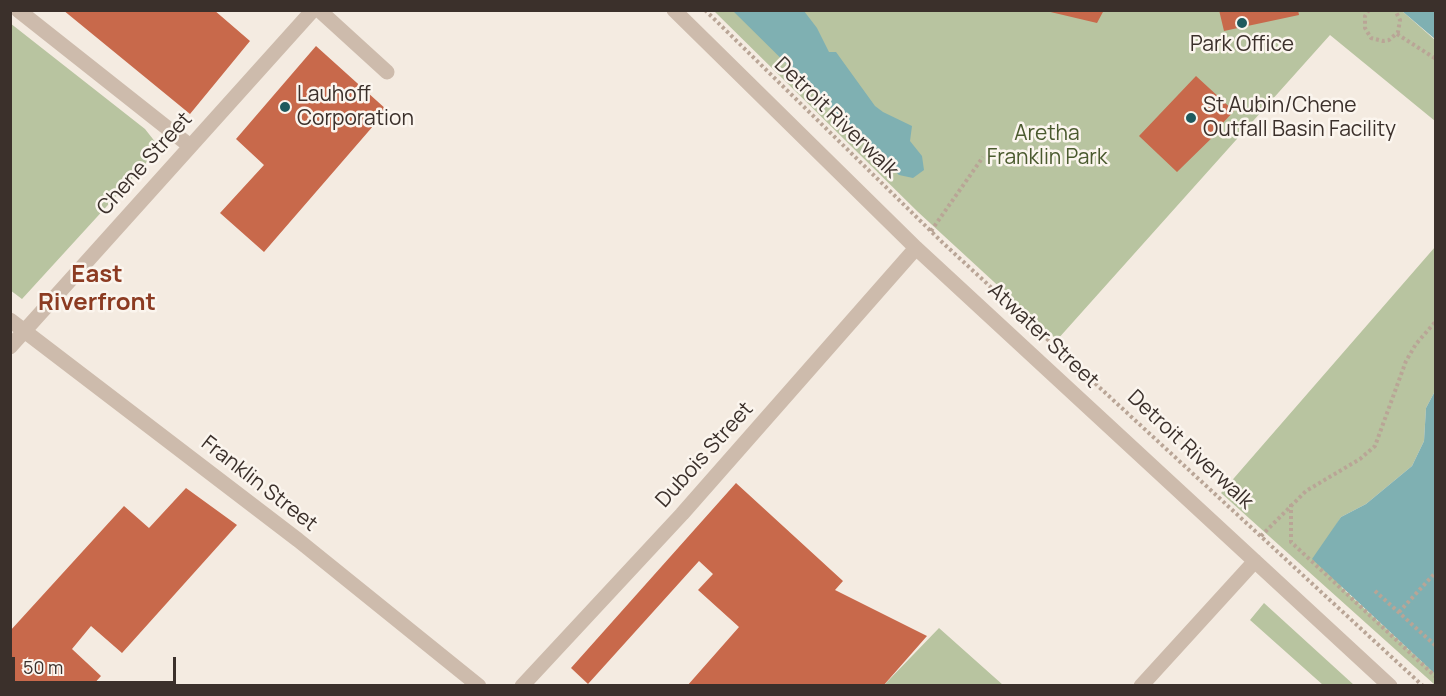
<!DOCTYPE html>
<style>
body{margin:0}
#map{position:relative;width:1446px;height:696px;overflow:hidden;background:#f4ebe1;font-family:Manrope,sans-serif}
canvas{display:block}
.frame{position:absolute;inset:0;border:12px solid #3b302b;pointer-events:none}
.scale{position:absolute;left:12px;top:657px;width:164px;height:27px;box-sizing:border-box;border:3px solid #3b302b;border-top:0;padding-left:8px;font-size:18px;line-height:21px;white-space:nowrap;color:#3b302b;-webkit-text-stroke:4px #fbf5ee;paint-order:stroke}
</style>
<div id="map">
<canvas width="1446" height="696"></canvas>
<div class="frame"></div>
<div class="scale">50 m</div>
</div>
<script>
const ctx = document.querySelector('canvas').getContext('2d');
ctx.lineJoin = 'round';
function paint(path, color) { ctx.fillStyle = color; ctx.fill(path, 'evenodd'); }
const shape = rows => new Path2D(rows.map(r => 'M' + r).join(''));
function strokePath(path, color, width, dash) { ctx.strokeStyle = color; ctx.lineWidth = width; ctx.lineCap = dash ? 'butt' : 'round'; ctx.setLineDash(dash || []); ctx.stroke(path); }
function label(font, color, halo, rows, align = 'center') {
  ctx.font = font + ' Manrope,sans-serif'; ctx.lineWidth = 5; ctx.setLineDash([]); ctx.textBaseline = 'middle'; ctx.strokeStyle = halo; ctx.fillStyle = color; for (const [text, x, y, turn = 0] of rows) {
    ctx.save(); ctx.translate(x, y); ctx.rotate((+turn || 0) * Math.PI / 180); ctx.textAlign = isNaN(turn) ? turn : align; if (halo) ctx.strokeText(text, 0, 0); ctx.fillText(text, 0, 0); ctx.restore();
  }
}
paint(shape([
 [714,11,1402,11,1435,40,1435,121,1330,35,1057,340,918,212],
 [10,23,145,129,160,148,22,299,10,290],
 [1435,247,1435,391,1426,408,1424,441,1412,466,1366,504,1341,517,1329,537,1342,588,1435,674,1435,685,1221,493],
 [1264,603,1354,685,1323,685,1250,620],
 [939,628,1003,685,884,685]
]), '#b8c4a0');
paint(shape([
 [733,11,804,11,817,28,829,52,836,52,875,106,883,112,912,126,910,141,922,156,924,170,913,178,899,175],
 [1402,11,1435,11,1435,39],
 [1435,391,1435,674,1312,559,1341,517,1366,504,1412,466,1424,441,1426,408]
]), '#7fb0b2');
paint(shape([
 [63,10,214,10,250,41,190,114],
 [1042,10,1104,10,1097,23],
 [1219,10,1298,10,1299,15,1224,31],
 [316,46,387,110,264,252,220,213,264,165,236,139],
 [1196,76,1234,111,1221,125,1223,127,1177,172,1139,136],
 [736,483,843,581,835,590,927,636,883,686,687,686,739,627,698,590,713,574,699,561,588,684,571,668],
 [186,488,237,525,122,653,91,626,72,649,101,676,92,686,10,686,10,631,124,506,149,528]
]), '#c8694b');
strokePath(shape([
 [705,10,943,243,1423,686],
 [1369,10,1365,16,1365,28,1371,38,1383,41,1389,40,1398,32,1400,20,1395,10],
 [1397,34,1436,59],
 [931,231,983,157],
 [1291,504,1291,542,1436,677],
 [1261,536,1306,491,1360,459,1375,446,1406,361,1416,344,1436,321],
 [1375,591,1436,646],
 [1399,612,1436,572]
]), '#b9a596', 4, [3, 3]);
strokePath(shape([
 [18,10,190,146],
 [319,10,387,72],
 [674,10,916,248,1390,686],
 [10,320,298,540,479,686],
 [10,347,313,10],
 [522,686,682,514,916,248],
 [1141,686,1255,561]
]), '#cdbbac', 15);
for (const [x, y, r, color] of [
 [1242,23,6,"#1f5a5e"],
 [285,107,6,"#1f5a5e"],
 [1191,118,6,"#1f5a5e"]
]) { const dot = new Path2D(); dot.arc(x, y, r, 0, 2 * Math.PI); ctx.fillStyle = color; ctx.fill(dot); strokePath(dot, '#fbf5ee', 2); }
label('21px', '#3b302b', '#fbf5ee', [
 ["Park Office",1242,45,"center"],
 ["Lauhoff",297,95],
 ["Corporation",297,119],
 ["St Aubin/Chene",1203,106],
 ["Outfall Basin Facility",1203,130]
], 'left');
label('21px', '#3b302b', '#fbf5ee', [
 ["Detroit Riverwalk",836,118,44],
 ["Chene Street",145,164,-48],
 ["Atwater Street",1043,336,43],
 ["Detroit Riverwalk",1190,450,43],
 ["Dubois Street",705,455,-48],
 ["Franklin Street",259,484,38]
]);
label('21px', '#4a5a2e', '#fbf5ee', [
 ["Aretha",1047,134],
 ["Franklin Park",1047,158]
]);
label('bold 24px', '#8c3b22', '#fbf5ee', [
 ["East",97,275],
 ["Riverfront",97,303]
]);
</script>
